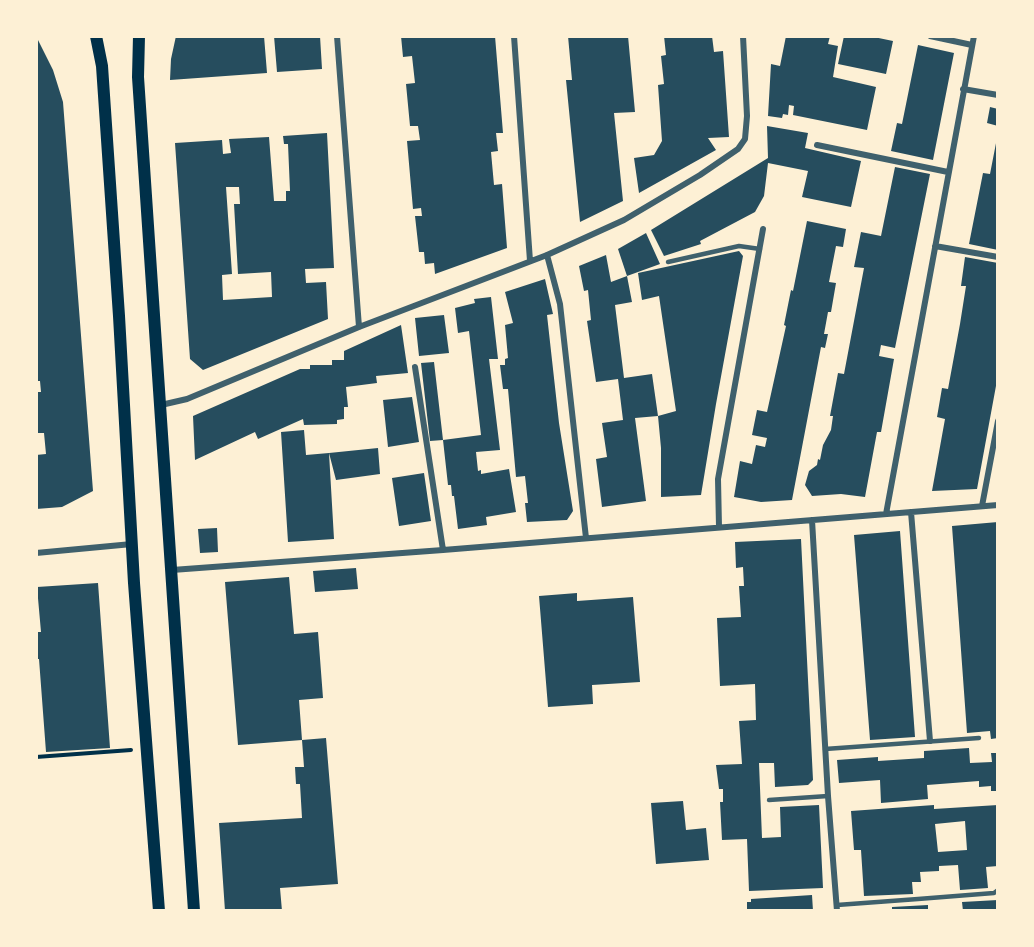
<!DOCTYPE html>
<style>
body{margin:0}
#map{position:relative;width:1034px;height:947px;overflow:hidden;background:#fdf0d5;font-family:"Space Grotesk",sans-serif}
canvas{display:block}
.frame{position:absolute;inset:0;border:38px solid #fdf0d5;pointer-events:none}
</style>
<div id="map">
<canvas width="1034" height="947"></canvas>
<div class="frame"></div>
</div>
<script>
const ctx = document.querySelector('canvas').getContext('2d');
ctx.lineJoin = 'round';
function paint(path, color) { ctx.fillStyle = color; ctx.fill(path, 'evenodd'); }
const shape = rows => new Path2D(rows.map(r => 'M' + r).join(''));
function strokePath(path, color, width, dash) { ctx.strokeStyle = color; ctx.lineWidth = width; ctx.lineCap = dash ? 'butt' : 'round'; ctx.setLineDash(dash || []); ctx.stroke(path); }
paint(shape([
 [36,36,53,70,63,102,93,491,62,507,36,509,36,455,46,454,44,433,36,433,36,392,41,392,40,381,36,381],
 [176,36,264,36,267,73,170,80,171,59],
 [274,36,320,36,322,69,277,72],
 [401,36,495,36,503,133,496,133,498,151,491,152,494,185,502,184,507,248,435,274,434,263,425,264,424,252,419,252,415,216,422,216,421,208,413,209,407,141,420,140,418,126,410,126,406,84,415,83,412,56,403,57],
 [568,36,628,36,635,112,614,113,623,201,580,222,566,80,572,80],
 [664,36,712,36,714,52,723,51,729,137,708,138,716,150,639,193,634,158,654,155,662,141,658,85,664,84,661,56,666,55],
 [786,36,830,36,828,44,838,46,833,77,876,87,867,130,793,115,794,106,789,105,788,115,783,114,782,118,768,116,771,64,780,66],
 [844,36,869,36,893,41,886,74,838,64],
 [918,45,954,53,933,160,891,151,897,123,902,124],
 [990,107,998,109,998,126,987,123],
 [767,126,808,133,805,148,861,161,851,207,802,197,808,171,768,163,764,196,755,212,700,241,701,244,664,256,651,230,768,158],
 [327,133,334,268,305,269,306,283,326,282,328,319,203,370,190,359,175,143,222,140,223,154,231,153,229,139,269,137,274,201,286,201,286,191,290,191,288,144,284,144,283,136],
 [226,187,239,187,240,204,234,204,238,274,271,272,272,297,223,300,222,275,232,274],
 [997,138,998,138,998,250,969,244,983,173,990,174],
 [895,167,930,174,895,348,881,345,879,356,894,359,881,432,877,432,865,497,841,494,812,496,805,485,809,471,817,465,818,459,820,460,823,445,831,430,833,416,830,416,838,373,844,374,864,268,854,267,861,232,881,236],
 [807,221,846,229,843,247,836,246,829,282,836,283,831,312,828,312,824,334,828,334,825,348,821,347,792,500,761,502,734,497,740,461,752,464,756,445,765,447,767,438,752,435,757,410,767,412,786,326,784,325,791,290,793,291],
 [646,233,660,264,627,276,618,249],
 [739,251,743,256,716,404,701,495,661,497,661,448,658,416,676,411,659,296,642,300,638,273],
 [606,255,611,282,627,276,632,302,615,305,624,378,652,374,658,416,635,418,646,501,602,507,596,459,607,457,602,423,623,420,618,379,596,382,587,321,591,320,588,290,584,291,579,266],
 [965,257,998,263,996,331,998,332,998,375,977,489,932,491,945,419,937,417,942,388,948,389,960,324,966,286,961,286],
 [545,279,553,314,547,315,559,423,573,511,567,520,527,522,525,503,528,503,525,476,516,477,508,389,503,389,500,365,505,365,505,359,508,358,505,325,513,323,505,292],
 [491,297,498,359,489,359,500,450,476,452,478,471,481,470,481,474,509,469,516,512,486,517,487,525,458,529,454,496,452,496,451,485,448,485,443,440,481,435,469,331,458,333,455,308,475,303,474,299],
 [444,315,449,353,419,356,415,318],
 [401,325,408,373,376,376,377,383,346,387,348,407,344,407,344,419,337,420,337,424,304,425,303,419,258,439,255,432,195,460,193,416,300,369,310,369,310,365,332,365,332,360,344,360,344,351],
 [434,362,443,440,430,441,421,363],
 [412,397,419,442,388,447,383,400],
 [304,430,306,455,329,453,334,539,288,542,281,432],
 [378,448,380,474,336,480,329,453],
 [424,473,431,521,399,526,392,478],
 [998,522,998,738,991,739,990,731,967,733,952,526],
 [217,528,218,552,200,553,198,529],
 [900,531,915,737,870,740,854,535],
 [801,539,813,780,808,785,775,787,774,763,759,763,762,838,781,837,780,807,819,805,823,888,749,891,747,839,722,840,720,802,723,802,723,789,719,789,716,765,742,764,739,721,756,720,755,684,720,686,717,618,741,617,739,586,744,586,743,567,736,568,735,542],
 [356,568,358,589,315,592,313,571],
 [289,577,294,634,318,632,323,698,299,700,302,740,238,745,225,582],
 [98,583,110,748,46,752,39,659,36,659,37,632,41,632,37,587],
 [577,593,577,601,633,597,640,682,592,685,593,704,548,707,539,596],
 [326,738,338,884,280,888,282,911,225,911,219,823,302,818,300,784,296,784,295,767,304,767,302,740],
 [969,748,970,763,992,762,991,753,998,753,998,791,991,791,991,786,979,787,979,781,927,785,928,799,881,803,880,780,839,783,837,760,878,757,878,761,924,758,924,751],
 [683,801,686,830,706,828,709,860,656,864,651,803],
 [934,805,934,809,998,805,998,866,986,867,988,888,960,890,958,865,939,866,939,871,920,872,921,882,912,882,913,894,864,896,861,850,854,850,851,811],
 [965,821,967,850,938,852,935,824],
 [812,895,813,911,747,911,747,902,751,902,751,899],
 [998,900,998,911,963,911,962,902],
 [928,905,928,911,892,911,892,907]
]), '#264d5e');
strokePath(shape([
 [36,757,131,750]
]), '#003049', 4);
strokePath(shape([
 [668,262,739,246,760,249],
 [825,749,979,738],
 [769,800,828,796],
 [837,905,918,899,994,893,998,890]
]), '#3f606c', 4.5);
strokePath(shape([
 [337,36,359,327],
 [514,36,530,261],
 [930,36,972,45],
 [963,89,998,95],
 [817,145,948,172],
 [935,246,998,257],
 [547,255,560,304,586,538],
 [415,367,443,550],
 [161,405,187,399,359,327,547,255,624,220,700,175,738,149,745,139,747,116,743,36],
 [982,506,998,421],
 [911,512,930,741],
 [886,514,974,36],
 [812,520,828,796,837,911],
 [719,527,718,479,763,229],
 [36,553,132,544],
 [172,570,443,550,998,505]
]), '#3f606c', 6);
strokePath(shape([
 [96,36,102,66,119,316,134,583,159,911],
 [139,36,138,77,194,911]
]), '#003049', 12);
</script>
